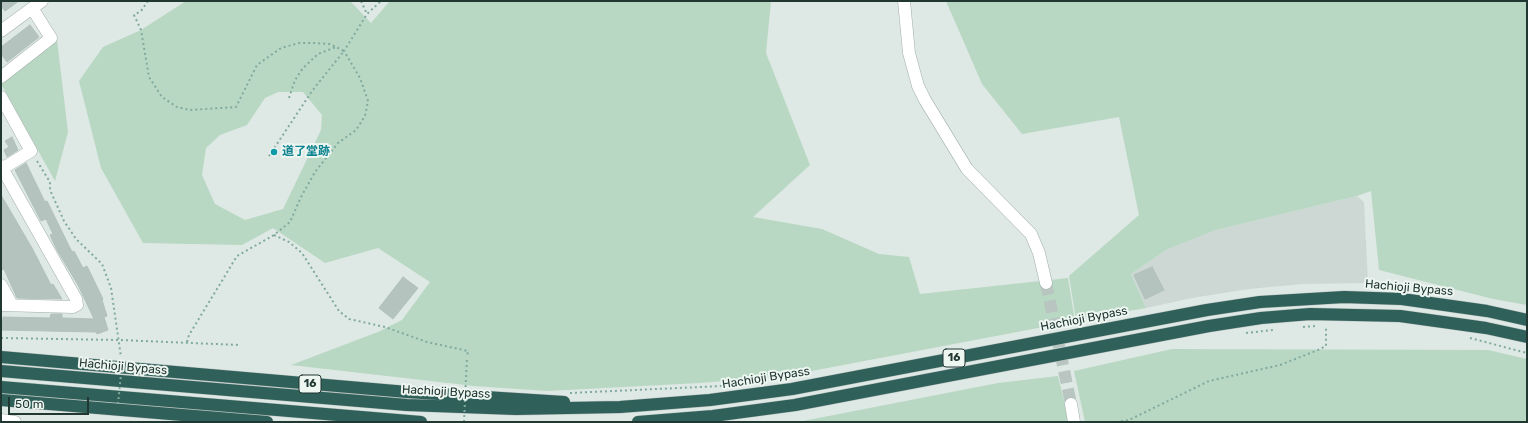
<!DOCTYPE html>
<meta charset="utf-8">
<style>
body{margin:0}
#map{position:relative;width:1528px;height:423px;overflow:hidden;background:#dee8e4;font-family:Rubik,sans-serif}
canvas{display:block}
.frame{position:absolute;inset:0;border:2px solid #213732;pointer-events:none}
.scale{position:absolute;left:8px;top:397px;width:81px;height:18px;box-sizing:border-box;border:2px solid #213732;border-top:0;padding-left:5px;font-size:12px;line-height:14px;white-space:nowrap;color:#213732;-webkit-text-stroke:3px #eef6f2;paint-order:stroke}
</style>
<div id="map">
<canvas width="1528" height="423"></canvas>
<div class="frame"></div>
<div class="scale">50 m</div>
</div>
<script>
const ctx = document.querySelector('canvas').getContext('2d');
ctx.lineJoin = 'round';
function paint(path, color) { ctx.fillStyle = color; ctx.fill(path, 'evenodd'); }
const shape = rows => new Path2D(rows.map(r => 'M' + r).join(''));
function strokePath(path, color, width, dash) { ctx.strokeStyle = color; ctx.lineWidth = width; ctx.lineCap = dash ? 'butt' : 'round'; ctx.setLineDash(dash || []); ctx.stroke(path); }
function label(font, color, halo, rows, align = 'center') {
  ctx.font = font + ' Rubik,"Noto Sans JP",sans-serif'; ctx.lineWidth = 4; ctx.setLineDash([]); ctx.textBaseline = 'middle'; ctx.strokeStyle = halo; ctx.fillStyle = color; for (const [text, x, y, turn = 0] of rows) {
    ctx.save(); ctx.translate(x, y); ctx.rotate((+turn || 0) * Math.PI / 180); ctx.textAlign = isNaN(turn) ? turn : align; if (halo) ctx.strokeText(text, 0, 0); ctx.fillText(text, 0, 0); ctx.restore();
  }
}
paint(shape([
 [1357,196,1364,202,1368,283,1303,284,1249,289,1192,298,1146,308,1131,274,1166,250,1216,230]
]), '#cdd8d4');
paint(shape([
 [186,1,350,1,371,23,390,1,771,1,766,53,810,165,753,217,822,229,879,254,909,257,920,294,1068,278,1075,321,780,377,699,383,547,391,474,386,291,365,378,332,402,320,430,282,378,248,325,263,273,228,242,245,143,243,101,168,79,81,103,47,141,30],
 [278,92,303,92,322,115,321,130,283,209,245,220,215,204,202,175,206,148,220,135,247,125,265,98],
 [946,1,1527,1,1527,305,1493,299,1379,270,1371,191,1357,196,1216,230,1166,250,1131,274,1146,308,1076,320,1069,276,1139,215,1119,117,1022,134,982,84],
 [57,40,68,132,55,181,1,84],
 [1172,349,1488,350,1527,359,1527,422,1085,422,1074,371],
 [1058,376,1069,422,798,422,998,383]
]), '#b8d8c3');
const building = shape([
 [1,1,19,1,5,11,1,6,1,1],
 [30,25,39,37,7,62,1,54,1,47,30,25],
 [12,137,18,150,7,157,4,150,9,147,5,141,12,137],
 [26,163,45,202,47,201,72,252,74,251,83,268,87,266,103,299,102,300,107,316,104,317,108,330,97,334,96,332,2,330,3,317,50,318,51,314,62,314,62,318,94,319,78,285,57,250,50,235,53,234,46,219,41,221,15,170,26,163],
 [1,195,32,248,51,285,53,284,62,299,17,298,4,269,1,270,1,195],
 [1152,267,1164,290,1145,299,1134,275,1152,267],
 [403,277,418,288,393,319,379,308,403,277]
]);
paint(building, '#b4c3be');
strokePath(building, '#b1c1bc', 1);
strokePath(shape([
 [1046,283,1071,404]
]), '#b8c5c0', 12, [12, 6]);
const minor = shape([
 [904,1,909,53,918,86,925,100,967,169,1031,234,1039,253,1046,283],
 [1,31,42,1],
 [1,77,51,38,32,8],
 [1,97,31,151,3,168],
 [1,166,76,299,77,305,73,307,1,305],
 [1,285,12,305],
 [1071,404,1074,422],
 [1,420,15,422]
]);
const highway = shape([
 [1,357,407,392,564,402],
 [1,371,407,405,516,409,620,407,710,400,792,389,1207,310,1260,302,1344,297,1402,299,1487,311,1527,320],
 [1,387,421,422],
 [1,400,267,422],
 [638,422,713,416,795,405,1209,326,1261,318,1310,314,1400,316,1486,328,1527,337]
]);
strokePath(minor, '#a2afab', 13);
strokePath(highway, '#bcc3c2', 13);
strokePath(shape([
 [148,1,141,11,134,15,141,30,149,77,162,97,177,107,190,110,236,107,257,65,281,48,299,43,314,43,330,44,344,51,312,91,269,156],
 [361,1,367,14],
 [289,98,295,80,303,68,318,54,336,47],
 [37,161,50,182,50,190,64,221,76,239,102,264,111,288,121,357],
 [274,235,289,242,302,253,339,311,349,319,385,327,427,342,468,351,467,357],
 [1303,327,1315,326],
 [1246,333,1273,330],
 [1,338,119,340,240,345],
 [1470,338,1527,353],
 [187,342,189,335,237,256,274,235,290,222,301,197,315,172,338,143,356,130,365,116,368,101,360,78,344,51,367,14,381,1],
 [570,393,722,386],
 [1116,422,1129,420,1209,381,1280,365,1318,350,1326,346,1326,326]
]), '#81aa9f', 2, [2, 3]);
strokePath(minor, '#fff', 12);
strokePath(highway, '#2f6059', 12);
strokePath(shape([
 [118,404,121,374],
 [464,422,467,357]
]), '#81aa9f', 2, [2, 3]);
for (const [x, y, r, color] of [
 [274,152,4,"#0f9aa8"]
]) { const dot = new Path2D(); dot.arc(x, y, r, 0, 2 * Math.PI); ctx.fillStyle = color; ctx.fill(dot); strokePath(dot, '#eef6f2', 1.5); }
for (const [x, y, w] of [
 [954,358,22],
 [310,384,22]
]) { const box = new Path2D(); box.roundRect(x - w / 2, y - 9, w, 18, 3); ctx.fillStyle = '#eef6f2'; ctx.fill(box); strokePath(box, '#213732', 1); }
label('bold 11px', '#213732', null, [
 ["16",954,358],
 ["16",310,384]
]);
label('bold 12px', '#0d838f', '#eef6f2', [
 ["道了堂跡",282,152]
], 'left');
label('12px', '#213732', '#eef6f2', [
 ["Hachioji Bypass",1409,288,5],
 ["Hachioji Bypass",1084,319,-11],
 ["Hachioji Bypass",123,367,5],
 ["Hachioji Bypass",766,378,-9],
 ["Hachioji Bypass",446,392,3]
]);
</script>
